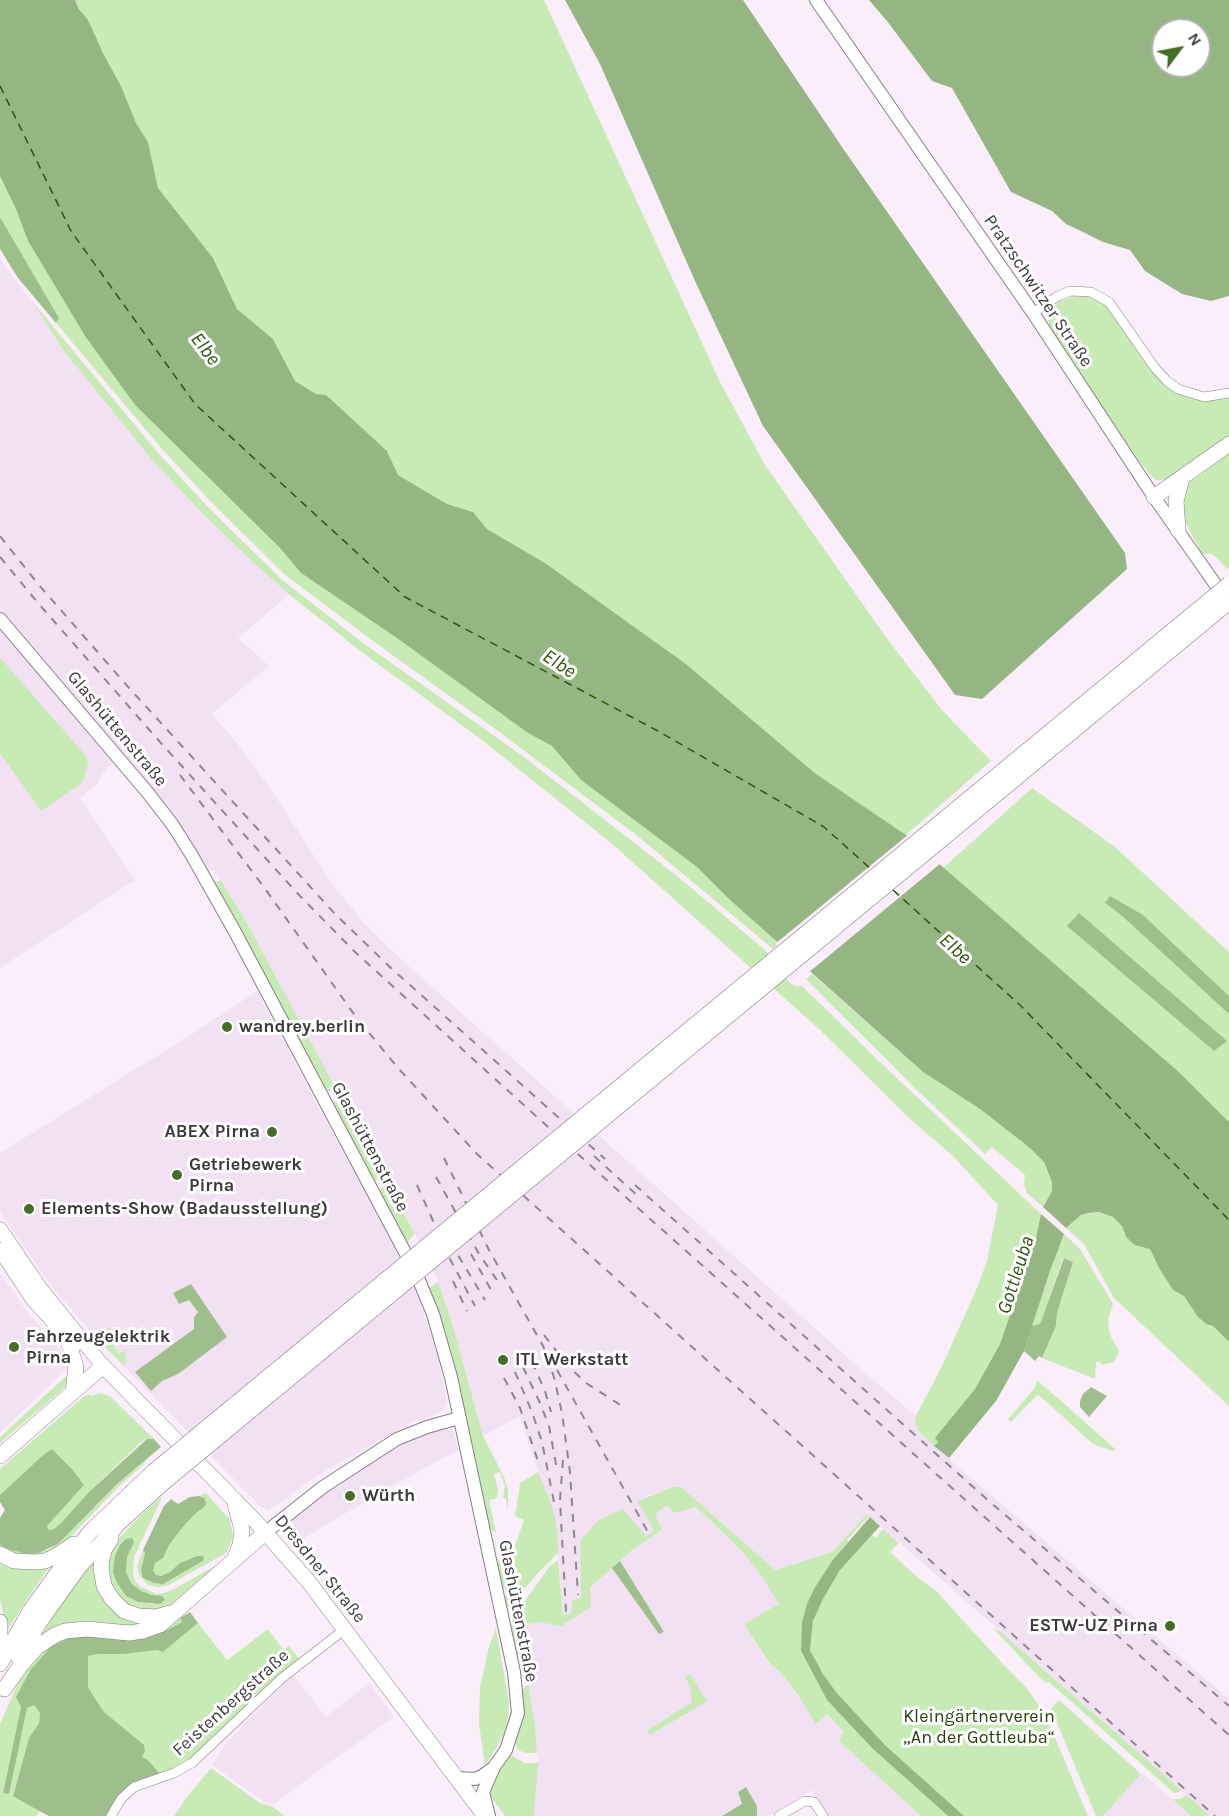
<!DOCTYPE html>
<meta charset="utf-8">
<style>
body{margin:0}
#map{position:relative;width:1229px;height:1816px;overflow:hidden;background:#fbeefb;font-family:Karla,sans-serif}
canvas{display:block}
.north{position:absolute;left:1151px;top:18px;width:60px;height:60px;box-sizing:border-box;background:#fff;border:2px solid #b2b0b2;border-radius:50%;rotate:58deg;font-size:16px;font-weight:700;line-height:24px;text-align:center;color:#3e393e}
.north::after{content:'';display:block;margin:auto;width:21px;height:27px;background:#446d28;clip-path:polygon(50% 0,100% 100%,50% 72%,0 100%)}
</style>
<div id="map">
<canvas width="1229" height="1816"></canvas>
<div class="north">N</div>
</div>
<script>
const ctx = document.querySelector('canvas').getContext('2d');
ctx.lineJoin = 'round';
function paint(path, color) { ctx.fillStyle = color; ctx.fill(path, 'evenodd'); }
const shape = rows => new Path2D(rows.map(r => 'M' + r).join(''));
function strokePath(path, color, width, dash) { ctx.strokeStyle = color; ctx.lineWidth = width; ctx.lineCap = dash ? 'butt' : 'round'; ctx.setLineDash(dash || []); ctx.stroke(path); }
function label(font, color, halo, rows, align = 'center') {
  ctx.font = font + ' Karla,sans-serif'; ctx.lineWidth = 6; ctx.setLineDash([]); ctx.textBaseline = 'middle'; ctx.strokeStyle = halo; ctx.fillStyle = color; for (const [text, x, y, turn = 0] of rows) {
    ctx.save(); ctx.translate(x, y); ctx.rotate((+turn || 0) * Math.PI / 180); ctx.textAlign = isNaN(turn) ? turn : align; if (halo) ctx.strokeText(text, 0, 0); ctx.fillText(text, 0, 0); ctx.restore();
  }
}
paint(shape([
 [0,258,14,279,32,301,63,350,153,461,203,514,290,594,238,638,269,666,212,714,236,742,268,785,333,885,364,923,393,952,864,1372,916,1416,915,1423,919,1432,934,1446,1229,1699,1229,1816,1210,1816,867,1514,832,1552,775,1570,681,1487,673,1487,645,1497,654,1531,645,1537,623,1509,581,1599,571,1613,563,1615,558,1553,558,1541,550,1500,538,1472,520,1416,483,1436,451,1319,436,1277,407,1217,330,1079,248,925,221,880,213,870,208,871,193,846,151,789,0,608],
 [2,631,113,763,102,774,98,783,80,798,135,880,0,968,0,633],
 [257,991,322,1114,386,1230,421,1304,438,1357,447,1403,443,1410,430,1417,413,1421,392,1433,327,1470,302,1486,280,1503,268,1510,260,1506,99,1341,52,1287,0,1212,0,1153,186,1038],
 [0,1273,28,1313,62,1352,68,1366,66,1370,0,1433],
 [441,1428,448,1428,454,1432,458,1450,378,1494,294,1544,291,1538,293,1528,290,1526,294,1517,309,1502,399,1444],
 [667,1505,675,1513,696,1507,742,1551,758,1571,780,1604,744,1624,769,1664,781,1673,817,1724,826,1715,843,1732,839,1741,921,1816,827,1816,811,1790,770,1816,534,1816,538,1763,535,1723,516,1626,539,1622,561,1626,591,1607,590,1589,632,1550,662,1530,654,1515],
 [292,1673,326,1717,369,1683,394,1717,333,1760,273,1805,263,1801,212,1765,224,1746,253,1715,281,1688,279,1685],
 [1142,1773,1191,1816,1103,1816]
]), '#f2e1f3');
paint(shape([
 [75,0,544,0,720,382,765,465,888,640,942,710,991,761,906,835,816,774,686,664,545,563,487,529,473,512,447,504,398,475,387,451,316,394,295,381,273,339,237,309,213,258,158,188,148,142,136,123,121,86],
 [0,176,16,209,28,241,85,336,135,405,280,548,301,573,394,636,528,733,552,746,581,780,697,867,730,900,779,944,773,949,635,834,498,731,373,641,284,574,212,503,162,449,56,323,59,318,0,217],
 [1073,296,1090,297,1106,305,1176,393,1193,399,1207,401,1229,397,1229,437,1174,476,1163,480,1156,480,1152,477,1140,462,1051,333,1047,315,1059,302],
 [32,301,159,454,208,507,281,579,359,640,524,757,677,876,765,950,768,954,765,960,794,986,802,986,882,1064,1041,1214,1035,1243,1000,1344,975,1389,936,1438,938,1442,934,1446,919,1432,915,1423,916,1416,943,1364,977,1288,987,1261,998,1205,953,1156,910,1119,819,1029,610,842,478,737,359,650,290,595,253,562,203,514,153,461,63,350],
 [1229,450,1229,568,1227,569,1217,558,1211,554,1204,554,1201,552,1181,514,1184,489,1190,481],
 [0,659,3,661,86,756,88,764,84,779,79,785,41,811,0,753],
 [1032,788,1115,847,1229,952,1229,996,1143,915,1105,903,1121,915,1229,1014,1229,1122,1180,1073,943,868],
 [1067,925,1227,1041,1214,1051],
 [221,880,248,925,338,1093,336,1094,325,1089,287,1019,214,883],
 [812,974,923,1072,980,1109,1030,1148,1044,1162,1052,1182,1052,1191,1043,1207,1027,1193,1024,1184,1025,1175,992,1147,985,1154,917,1090,806,979],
 [333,1101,345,1106,379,1166,376,1183,332,1102],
 [384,1177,415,1234,407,1242,380,1193],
 [1099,1212,1113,1217,1122,1226,1126,1237,1150,1249,1159,1268,1173,1290,1184,1296,1198,1317,1206,1324,1213,1326,1229,1342,1229,1406,1114,1298,1084,1244,1066,1228,1081,1215],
 [1064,1234,1080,1249,1113,1304,1108,1320,1109,1331,1112,1339,1119,1351,1114,1362,1101,1365,1101,1362,1096,1362,1095,1379,1042,1358,1056,1326,1057,1313,1073,1262,1063,1258,1040,1324,1032,1326,1050,1271],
 [438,1282,451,1319,483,1436,504,1477,508,1489,508,1512,506,1499,503,1497,505,1486,500,1472,494,1474,498,1490,497,1498,489,1500,496,1533,489,1528,453,1359,429,1288],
 [108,1328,111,1329,119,1340,113,1345,119,1354,126,1350,125,1367,99,1341,99,1335],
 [65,1377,67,1377,67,1384,64,1388,0,1443,0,1437],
 [1037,1380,1068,1407,1115,1449,1113,1451,1093,1444,1039,1395,1036,1396,1011,1422,1008,1419,1034,1389],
 [101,1393,110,1396,154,1439,147,1439,140,1443,89,1492,61,1523,54,1529,49,1530,47,1526,84,1485,72,1469,52,1449,43,1455,0,1495,0,1469,82,1398,89,1394,91,1396],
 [145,1461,145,1463,118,1487,65,1543,50,1553,21,1557,0,1548,0,1545,8,1549,47,1550,58,1544,117,1484],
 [538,1472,550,1500,556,1522,558,1541,558,1553,537,1574,512,1604,505,1608,503,1597,507,1596,505,1588,501,1588,496,1566,503,1554,511,1556,524,1520,515,1516,520,1483],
 [673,1487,681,1487,775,1570,832,1552,867,1514,869,1516,847,1540,849,1541,832,1561,801,1651,827,1700,872,1748,948,1816,921,1816,839,1741,843,1731,827,1715,816,1724,797,1694,781,1673,770,1664,744,1624,779,1604,758,1571,742,1551,696,1507,675,1513,667,1505,655,1514,662,1530,632,1550,590,1588,591,1607,561,1626,539,1622,516,1626,524,1665,520,1659,516,1659,510,1632,514,1616,550,1566,558,1560,563,1615,571,1613,572,1600,581,1598,580,1540,599,1520,623,1509,646,1536,654,1531,638,1501],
 [206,1493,230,1520,233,1537,229,1547,226,1553,169,1585,158,1587,148,1585,139,1575,137,1566,143,1550,145,1553,141,1570,163,1584,203,1561,197,1556,180,1563,170,1572,161,1576,156,1575,152,1571,155,1563,163,1557,169,1545,183,1527,193,1516,200,1511,204,1498,199,1496],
 [161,1497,162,1498,134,1557,133,1575,136,1582,141,1587,157,1594,164,1593,174,1589,222,1562,172,1605,165,1609,140,1612,120,1601,112,1592,106,1571,114,1543,143,1513],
 [120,1545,127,1557,126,1572,131,1583,141,1591,152,1595,162,1596,164,1602,151,1604,138,1602,126,1596],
 [883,1529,899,1543,890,1552,917,1577,936,1591,1003,1664,1026,1687,1045,1714,1088,1816,964,1816,885,1745,836,1692,823,1674,810,1650,813,1621,823,1599,840,1570,872,1535,876,1538],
 [96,1558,98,1581,147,1620,142,1627,41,1636,65,1598],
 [54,1561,29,1596,7,1631,0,1599,0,1564,8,1568,33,1569,39,1569],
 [180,1618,182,1622,169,1629,133,1640,96,1637,69,1638,52,1646,21,1707,3,1792,9,1793,27,1708,34,1705,40,1713,39,1723,29,1738,13,1795,39,1811,37,1816,0,1816,0,1724,26,1665,60,1637,164,1627],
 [198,1623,227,1660,268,1629,282,1648,285,1649,289,1646,300,1660,189,1762,161,1775,148,1760,142,1757,117,1723,104,1712,94,1697,88,1687,88,1656,99,1654,125,1654,157,1650,163,1652],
 [496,1628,509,1703,508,1718,504,1733,498,1745,485,1766,479,1724,480,1687,489,1647],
 [993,1628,1001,1632,1181,1790,1180,1792,1174,1793,1049,1682,1046,1683,1040,1678],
 [690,1674,707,1701,650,1735,647,1731,692,1702,691,1689,685,1677],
 [528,1684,535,1723,537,1753,526,1753,518,1750,516,1744,516,1737,522,1707,522,1690],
 [1059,1700,1141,1774,1103,1816,1096,1816,1051,1709],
 [511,1755,525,1763,538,1763,534,1816,505,1816,491,1797,490,1779,508,1757],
 [211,1768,260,1803,273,1807,285,1816,174,1816,186,1798],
 [1186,1795,1197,1804,1210,1816,1191,1816,1172,1799,1181,1799]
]), '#c8eab5');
paint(shape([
 [0,217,59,318,56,323,18,278,0,249],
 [1110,896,1143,915,1229,996,1229,1014,1121,915,1105,903],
 [1079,913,1227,1041,1214,1051,1067,926],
 [1064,1258,1073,1262,1057,1313,1056,1326,1042,1358,1039,1356,1035,1361,1024,1351,1032,1326,1040,1324],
 [191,1284,227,1337,178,1374,162,1381,151,1391,135,1372,194,1329,194,1317,198,1312,189,1300,179,1304,173,1293],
 [1091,1387,1107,1396,1089,1417,1080,1407,1080,1401,1083,1394],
 [147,1439,154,1439,161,1447,117,1484,58,1544,38,1553,27,1554,8,1549,0,1545,0,1518,5,1510,0,1502,0,1495,43,1455,52,1449,72,1469,84,1485,47,1526,49,1530,54,1529,61,1523,89,1492],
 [199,1496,204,1498,206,1502,205,1506,193,1516,183,1527,169,1545,163,1558,155,1563,153,1571,156,1575,161,1576,170,1572,180,1563,197,1556,202,1556,204,1558,203,1561,163,1584,154,1583,143,1578,141,1570,145,1553,143,1550,164,1506,171,1499,178,1504,190,1497],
 [132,1538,134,1542,127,1557,126,1572,131,1583,141,1591,152,1595,162,1596,165,1600,160,1604,138,1602,126,1596,116,1581,113,1572,115,1556,120,1545,126,1539],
 [620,1561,664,1632,659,1634,612,1568],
 [190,1612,198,1623,163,1652,157,1650,125,1654,99,1654,88,1656,88,1687,94,1697,104,1712,144,1745,145,1751,142,1757,148,1760,161,1775,131,1784,125,1789,107,1816,49,1816,39,1811,13,1796,29,1738,39,1723,40,1713,34,1705,27,1708,9,1794,3,1793,21,1707,16,1697,31,1669,52,1646,69,1638,81,1636,133,1640,169,1629,182,1622,180,1618],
 [746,1787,757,1806,757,1816,722,1816,742,1804,738,1792]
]), '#9ebf8b');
paint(shape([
 [0,0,75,0,79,9,88,20,103,53,121,86,136,123,148,142,158,188,213,258,237,309,273,339,295,381,316,394,326,395,387,451,398,475,447,504,473,512,487,529,545,563,686,664,816,774,906,835,1180,1073,1229,1122,1229,1342,1213,1326,1206,1324,1198,1317,1184,1296,1173,1290,1159,1268,1150,1249,1135,1245,1126,1237,1122,1226,1113,1217,1099,1212,1089,1213,1081,1215,1066,1228,1043,1207,1052,1191,1052,1182,1044,1162,1030,1148,980,1109,923,1072,730,900,697,867,581,780,552,746,528,733,394,636,301,573,280,548,135,405,85,336,28,241,16,209,0,176],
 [565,0,743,0,842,147,1125,553,1127,569,982,699,955,695,763,426,695,281,600,64],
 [869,0,1229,0,1229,296,1211,301,1182,294,1145,271,1130,250,1103,242,1087,234,1066,224,1052,211,1011,192,952,88,932,81,887,21],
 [1163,30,1199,30,1199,66,1163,66],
 [1041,1214,1064,1234,1050,1271,1024,1351,996,1401,949,1458,934,1446,938,1442,935,1438,975,1389,1000,1344,1035,1243],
 [870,1517,880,1526,840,1570,823,1599,813,1621,810,1650,823,1674,836,1692,885,1745,964,1816,948,1816,872,1748,827,1700,801,1651,802,1622,807,1604,814,1589,832,1561]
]), '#95b683');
paint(shape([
 [909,834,941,863,808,973,775,944]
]), '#fbeefb');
strokePath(shape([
 [0,86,71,231,195,404,405,597,658,731,824,827,872,870],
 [893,890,1021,1006,1229,1220]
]), '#2d5409', 1.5, [8, 6]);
const minor = shape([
 [1033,313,1058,296,1070,291,1091,292,1109,302,1155,368,1167,381,1178,389,1204,397,1229,393],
 [111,1816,121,1799,134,1787,174,1773,192,1763,282,1678,345,1629],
 [779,1816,805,1801,814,1802,823,1816]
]);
const tertiary = shape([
 [816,0,1033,313,1154,497,1225,598],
 [0,619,148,793,172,824,191,854,234,930,416,1273,433,1314,451,1377,514,1672,518,1713,506,1750,494,1767,483,1792,489,1816],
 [266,1532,323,1487,397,1439,427,1427,459,1418],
 [456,1778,475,1779,482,1776,493,1768]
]);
const secondary = shape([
 [0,1229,40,1288,103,1366],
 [0,1250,34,1301,75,1345]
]);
const primary = shape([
 [103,1366,256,1522,308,1581,485,1816]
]);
const trunk = shape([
 [1154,497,1229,444],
 [1178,530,1176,501,1182,478],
 [67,1338,76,1367,73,1392],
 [0,1456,103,1366],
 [234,1500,242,1530,240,1545,235,1558],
 [111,1539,105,1548,102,1558,101,1568,104,1586,112,1599,124,1611,139,1616,156,1617,170,1613],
 [0,1554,14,1561,35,1562,45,1561,56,1556,74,1544],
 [0,1622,0,1641],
 [19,1658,39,1623,79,1567,120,1522,163,1483],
 [0,1664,30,1611,68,1558,91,1531,154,1471],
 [4,1689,22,1664,37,1647,55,1635,65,1631,87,1629,129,1633,143,1631,160,1625,266,1532]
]);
strokePath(minor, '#897d89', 10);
strokePath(tertiary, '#897d89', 14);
strokePath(secondary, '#897d89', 15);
strokePath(primary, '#897d89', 16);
strokePath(trunk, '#897d89', 16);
strokePath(minor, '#fff', 9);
strokePath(tertiary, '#fff', 12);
strokePath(secondary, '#fff', 14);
strokePath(primary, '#fff', 15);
strokePath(trunk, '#fff', 15);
strokePath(shape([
 [0,536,38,584,130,689,336,915,392,969,605,1159],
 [0,557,38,603,160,742,299,895,355,952,611,1184,1229,1735],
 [180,775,266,890,356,1017,398,1068,477,1154,1215,1816],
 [594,1156,638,1196],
 [444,1158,489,1250,543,1346,554,1377,562,1413,570,1472,578,1595],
 [436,1177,479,1254,497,1280],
 [417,1185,450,1259,475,1306],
 [635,1185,990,1502,1229,1706],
 [450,1242,485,1300],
 [471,1254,494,1295],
 [453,1281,467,1311],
 [544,1335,570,1368,586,1383,622,1406],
 [532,1362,545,1391,551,1412],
 [523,1367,540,1403,549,1426,557,1470],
 [557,1370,648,1532],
 [515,1372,532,1412,542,1442,555,1507],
 [504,1378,520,1408,540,1467],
 [563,1460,560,1500,566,1612]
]), '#8e858e', 2, [8, 8]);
const trunkBridge = shape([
 [154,1471,1229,584],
 [163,1483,1229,602]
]);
strokePath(trunkBridge, '#897d89', 16, []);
strokePath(trunkBridge, '#fff', 15);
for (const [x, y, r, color] of [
 [227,1027,6,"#446d28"],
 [272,1132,6,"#446d28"],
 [177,1175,6,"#446d28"],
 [29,1209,6,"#446d28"],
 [14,1347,6,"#446d28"],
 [503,1360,6,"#446d28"],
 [350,1496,6,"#446d28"],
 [1170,1626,6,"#446d28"]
]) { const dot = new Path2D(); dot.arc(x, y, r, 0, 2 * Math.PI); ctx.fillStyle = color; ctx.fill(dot); strokePath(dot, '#fff', 2); }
label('18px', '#3e393e', '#fff', [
 ["Pratzschwitzer Straße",1038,291,56],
 ["Glashüttenstraße",117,729,50],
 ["Glashüttenstraße",370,1147,62],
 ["Dresdner Straße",320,1569,51],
 ["Glashüttenstraße",518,1611,79],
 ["Feistenbergstraße",231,1703,-42]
]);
label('bold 18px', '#3e393e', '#fff', [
 ["wandrey.berlin",239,1027],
 ["ABEX Pirna",260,1132,"right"],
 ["Getriebewerk",189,1165],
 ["Pirna",189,1186],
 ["Elements-Show (Badausstellung)",41,1209],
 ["Fahrzeugelektrik",26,1337],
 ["Pirna",26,1358],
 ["ITL Werkstatt",515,1360],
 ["Würth",362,1496],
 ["ESTW-UZ Pirna",1158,1626,"right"]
], 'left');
label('18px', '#25430d', '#fff', [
 ["Kleingärtnerverein",979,1717],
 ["„An der Gottleuba“",979,1738]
]);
label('italic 20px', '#2d5409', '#fff', [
 ["Elbe",205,349,53],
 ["Elbe",559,664,34],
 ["Elbe",955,949,42],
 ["Gottleuba",1016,1275,-72]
]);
</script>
